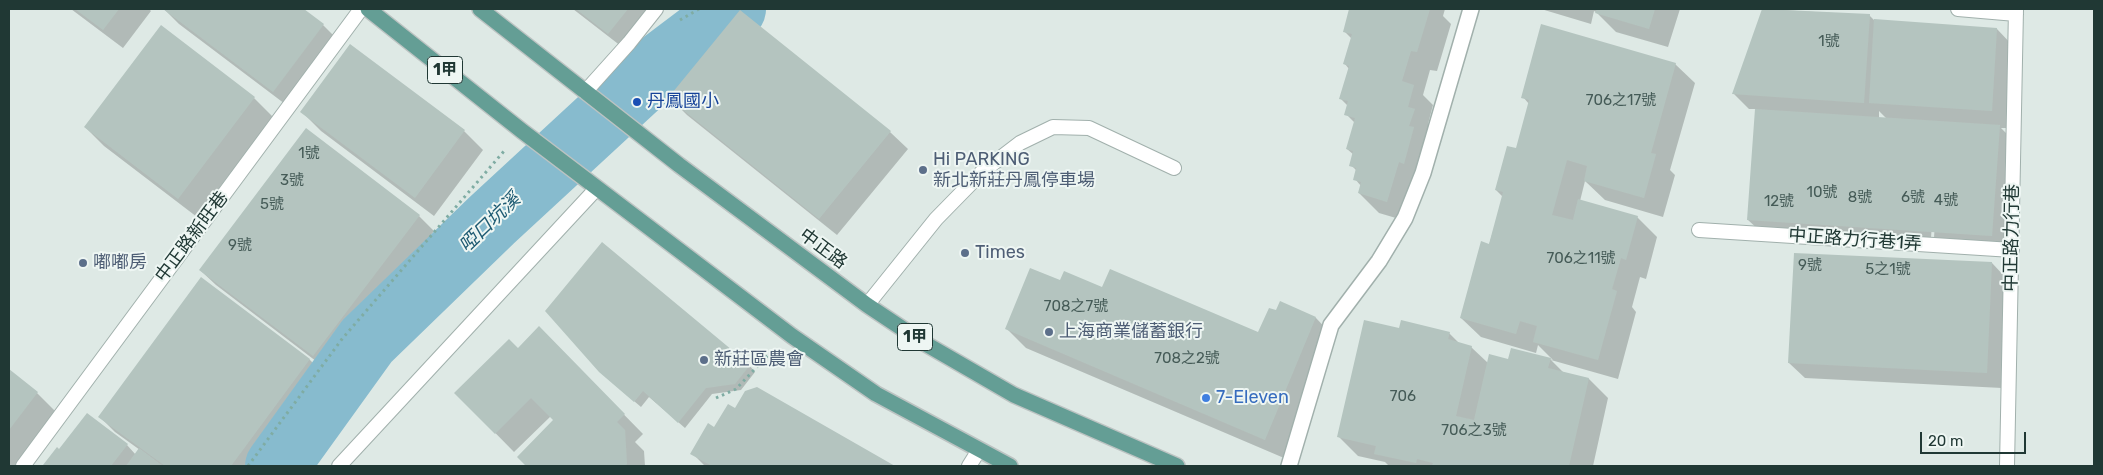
<!DOCTYPE html>
<meta charset="utf-8">
<style>
body{margin:0}
#map{position:relative;width:2103px;height:475px;overflow:hidden;background:#dee9e5;font-family:Rubik,sans-serif}
canvas{display:block}
.frame{position:absolute;inset:0;border:10px solid #203834;pointer-events:none}
.scale{position:absolute;left:1920px;top:432px;width:106px;height:22px;box-sizing:border-box;border:2px solid #203834;border-top:0;padding-left:6px;font-size:15px;line-height:18px;white-space:nowrap;color:#203834;-webkit-text-stroke:4px #eef6f3;paint-order:stroke}
</style>
<div id="map">
<canvas width="2103" height="475"></canvas>
<div class="frame"></div>
<div class="scale">20 m</div>
</div>
<script>
const ctx = document.querySelector('canvas').getContext('2d');
ctx.lineJoin = 'round';
function paint(path, color) { ctx.fillStyle = color; ctx.fill(path, 'evenodd'); }
const shape = rows => new Path2D(rows.map(r => 'M' + r).join(''));
function strokePath(path, color, width, dash) { ctx.strokeStyle = color; ctx.lineWidth = width; ctx.lineCap = dash ? 'butt' : 'round'; ctx.setLineDash(dash || []); ctx.stroke(path); }
function label(font, color, halo, rows, align = 'center') {
  ctx.font = font + ' Rubik,"Noto Sans TC",sans-serif'; ctx.lineWidth = 4; ctx.setLineDash([]); ctx.textBaseline = 'middle'; ctx.strokeStyle = halo; ctx.fillStyle = color; for (const [text, x, y, turn = 0] of rows) {
    ctx.save(); ctx.translate(x, y); ctx.rotate((+turn || 0) * Math.PI / 180); ctx.textAlign = isNaN(turn) ? turn : align; if (halo) ctx.strokeText(text, 0, 0); ctx.fillText(text, 0, 0); ctx.restore();
  }
}
paint(shape([
 [71,9,149,9,151,11,123,48],
 [164,9,302,9,323,25,342,44,293,110,179,24],
 [573,9,659,9,626,50],
 [1351,9,1445,9,1443,16,1451,24,1437,71,1430,70,1423,95,1433,105,1428,124,1434,129,1406,221,1379,213,1359,193,1361,186,1355,179,1357,171,1351,165,1354,155,1347,149,1355,123,1346,114,1348,106,1341,99,1349,69,1345,64,1352,39,1344,31],
 [1541,9,1680,9,1668,47,1616,32,1596,12,1594,11,1591,24],
 [1763,9,1869,15,1875,21,1997,29,2014,47,2009,128,2001,128,2014,141,2007,251,1760,231,1748,220,1756,109,1749,109,1734,94],
 [1879,111,1886,118,1879,118],
 [1939,126,1941,126,1934,238,1931,238],
 [740,11,890,132,908,149,837,235,687,115,669,97],
 [351,46,464,131,483,150,434,216,321,131,302,112],
 [1675,64,1695,83,1670,170,1675,175,1663,217,1605,200,1585,181,1580,201,1637,217,1657,237,1646,279,1640,277,1632,307,1636,312,1618,379,1551,360,1564,373,1589,379,1608,398,1593,466,1389,466,1385,462,1358,456,1338,436,1400,329,1449,333,1460,344,1471,347,1488,363,1509,361,1512,350,1553,360,1538,345,1536,353,1481,337,1461,318,1489,245,1503,197,1496,190,1517,150,1529,104,1523,97],
 [254,98,273,117,197,217,104,146,85,127],
 [419,216,434,231,329,371,216,285,200,270],
 [1992,263,2007,279,2002,388,1805,378,1789,363],
 [1060,282,1103,289,1259,334,1276,312,1280,303,1316,318,1335,338,1284,458,1026,348,1007,329],
 [539,328,643,434,635,442,644,451,645,466,527,466,518,457,555,420,551,416,514,452,456,393,518,349],
 [308,358,325,375,258,466,47,466,45,465,59,450,127,445,136,455,140,450,115,432,100,417],
 [749,365,755,372,741,390,712,394,685,428,649,397,641,407,600,372],
 [9,371,37,393,56,412,20,466,9,466],
 [757,388,892,466,705,466,692,453,715,428]
]), '#0003');
strokePath(shape([
 [277,466,367,341,492,220,661,64,734,9]
]), '#87bbce', 64);
paint(shape([
 [75,9,119,9,103,30],
 [163,9,304,9,324,24,273,92],
 [576,9,628,9,608,34],
 [1349,9,1430,9,1417,52,1411,51,1402,81,1414,85,1408,107,1415,109,1409,126,1414,127,1404,164,1399,162,1387,202,1358,193,1361,182,1353,180,1356,168,1349,166,1353,151,1346,149,1355,118,1344,115,1348,101,1339,99,1349,66,1343,64,1352,34,1343,32],
 [1597,9,1655,9,1649,29,1595,13],
 [1762,9,1870,14,1864,103,1732,94],
 [740,10,891,131,819,219,668,98],
 [1874,19,1997,28,1992,111,1869,103],
 [1541,24,1676,63,1651,153,1656,154,1644,198,1584,181,1587,166,1567,160,1552,215,1573,220,1578,199,1638,216,1626,260,1621,258,1612,289,1617,291,1598,360,1533,342,1537,326,1520,321,1516,334,1460,318,1481,241,1489,244,1503,192,1495,190,1507,146,1516,148,1529,100,1521,98],
 [161,25,255,97,178,199,84,127],
 [350,44,465,130,415,198,300,112],
 [1755,109,2000,125,1992,236,1747,220],
 [306,128,420,215,313,356,199,270],
 [602,242,750,365,735,384,706,388,678,423,643,391,634,402,599,372,545,311],
 [1794,253,1992,262,1987,373,1788,363],
 [1030,268,1060,280,1064,271,1102,287,1110,269,1258,332,1269,308,1276,310,1280,301,1316,317,1265,440,1005,329],
 [201,277,310,359,231,466,165,466,98,417],
 [1364,320,1399,328,1401,320,1450,332,1448,339,1472,346,1456,416,1474,420,1489,354,1508,359,1511,348,1551,358,1548,368,1589,378,1569,466,1432,466,1433,463,1417,459,1416,463,1374,454,1376,446,1337,437],
 [539,326,625,414,617,422,625,430,627,464,625,466,526,466,517,457,553,420,531,398,495,434,454,393,509,339,518,348],
 [9,369,38,392,9,430],
 [757,387,895,466,712,466,690,454,708,423,714,427,728,404,735,408,745,391],
 [87,413,128,444,111,466,45,466,43,465,57,447,59,449],
 [139,448,163,466,126,466]
]), '#b4c4bf');
const service = shape([
 [1958,9,2016,14],
 [585,92,629,43,656,9],
 [1699,230,2012,250],
 [867,305,936,219,982,172,1020,143,1053,127,1089,128,1174,168],
 [23,466,361,9],
 [339,466,597,188],
 [969,466,979,450],
 [2007,466,2016,9]
]);
const pedestrian = shape([
 [1289,466,1331,325,1379,261,1405,218,1423,173,1471,9]
]);
const primary = shape([
 [368,9,522,131,792,336,876,394,1010,466],
 [480,9,679,165,867,305,924,343,1014,395,1177,466]
]);
strokePath(service, '#a1b0ac', 16);
strokePath(pedestrian, '#a1b0ac', 18);
strokePath(primary, '#bcc3c2', 18);
strokePath(shape([
 [680,20,699,9],
 [716,398,736,389,771,352],
 [248,466,342,339,505,150]
]), '#7faca3', 3, [2.5, 4]);
strokePath(service, '#fff', 14);
strokePath(pedestrian, '#fff', 15);
strokePath(primary, '#649e95', 15);
for (const [x, y, r, color] of [
 [637,102,5,"#1a4fb4"],
 [923,170,5,"#5c6f8a"],
 [965,253,5,"#5c6f8a"],
 [83,263,5,"#5c6f8a"],
 [1049,332,5,"#5c6f8a"],
 [704,360,5,"#5c6f8a"],
 [1206,398,5,"#3f7fe0"]
]) { const dot = new Path2D(); dot.arc(x, y, r, 0, 2 * Math.PI); ctx.fillStyle = color; ctx.fill(dot); strokePath(dot, '#eef6f3', 2); }
label('15px', '#455b57', null, [
 ["1號",1829,42],
 ["706之17號",1621,101],
 ["1號",309,154],
 ["3號",292,181],
 ["10號",1822,193],
 ["8號",1860,198],
 ["6號",1913,198],
 ["4號",1946,201],
 ["12號",1779,202],
 ["5號",272,205],
 ["9號",240,246],
 ["706之11號",1581,259],
 ["9號",1810,266],
 ["5之1號",1888,270],
 ["708之7號",1076,307],
 ["708之2號",1187,359],
 ["706",1403,397],
 ["706之3號",1474,431]
]);
for (const [x, y, w] of [
 [445,70,35],
 [915,337,35]
]) { const box = new Path2D(); box.roundRect(x - w / 2, y - 13.5, w, 27, 4); ctx.fillStyle = '#eef6f3'; ctx.fill(box); strokePath(box, '#203834', 1); }
label('bold 16px', '#203834', null, [
 ["1甲",445,70],
 ["1甲",915,337]
]);
label('18px', '#164399', '#eef6f3', [
 ["丹鳳國小",647,102]
], 'left');
label('18px', '#4e5e75', '#eef6f3', [
 ["Hi PARKING",933,160],
 ["新北新莊丹鳳停車場",933,181],
 ["Times",975,253],
 ["嘟嘟房",93,263],
 ["上海商業儲蓄銀行",1059,332],
 ["新莊區農會",714,360]
], 'left');
label('18px', '#203834', '#eef6f3', [
 ["中正路新旺巷",192,237,-53],
 ["中正路力行巷",2012,238,-89],
 ["中正路力行巷1弄",1855,240,4],
 ["中正路",823,249,37]
]);
label('18px', '#366cbe', '#eef6f3', [
 ["7-Eleven",1216,398]
], 'left');
label('italic 19px', '#1d5a72', '#eef6f3', [
 ["啞口坑溪",490,223,-44]
]);
</script>
